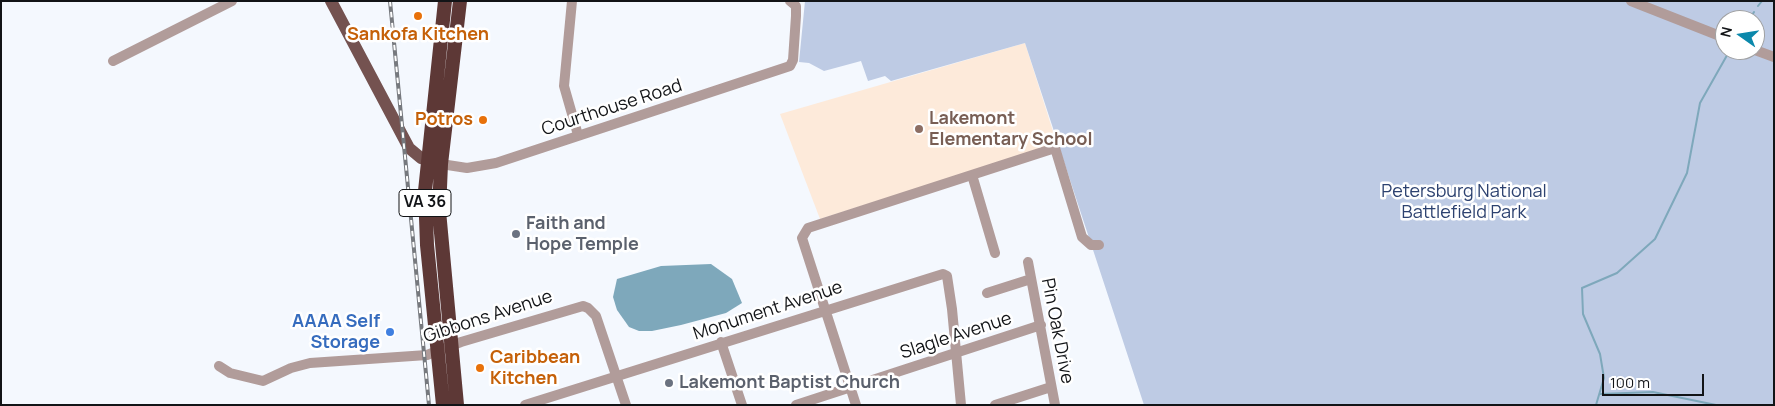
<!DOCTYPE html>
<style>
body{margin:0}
#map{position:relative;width:1775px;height:406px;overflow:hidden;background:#f4f8fe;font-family:Manrope,sans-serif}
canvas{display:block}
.frame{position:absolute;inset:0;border:2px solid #121417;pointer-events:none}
.north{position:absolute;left:1715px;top:10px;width:50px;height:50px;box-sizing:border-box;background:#fff;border:1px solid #a0a1a2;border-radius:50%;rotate:283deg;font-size:14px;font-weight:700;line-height:20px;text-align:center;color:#121417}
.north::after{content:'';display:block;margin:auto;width:18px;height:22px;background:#0b88ab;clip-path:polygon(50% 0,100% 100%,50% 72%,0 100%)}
.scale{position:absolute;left:1602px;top:374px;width:102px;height:22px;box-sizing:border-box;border:2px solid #121417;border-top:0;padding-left:6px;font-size:15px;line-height:18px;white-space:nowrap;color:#121417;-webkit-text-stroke:4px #fff;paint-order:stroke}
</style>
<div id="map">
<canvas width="1775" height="406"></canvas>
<div class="frame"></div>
<div class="north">N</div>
<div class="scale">100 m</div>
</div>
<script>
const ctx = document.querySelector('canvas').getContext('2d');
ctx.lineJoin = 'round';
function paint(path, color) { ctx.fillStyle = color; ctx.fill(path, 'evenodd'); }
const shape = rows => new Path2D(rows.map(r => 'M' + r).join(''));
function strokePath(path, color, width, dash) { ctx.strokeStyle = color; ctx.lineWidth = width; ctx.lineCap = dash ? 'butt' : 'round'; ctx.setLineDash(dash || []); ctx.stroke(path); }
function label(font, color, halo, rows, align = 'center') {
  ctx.font = font + ' Manrope,sans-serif'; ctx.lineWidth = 5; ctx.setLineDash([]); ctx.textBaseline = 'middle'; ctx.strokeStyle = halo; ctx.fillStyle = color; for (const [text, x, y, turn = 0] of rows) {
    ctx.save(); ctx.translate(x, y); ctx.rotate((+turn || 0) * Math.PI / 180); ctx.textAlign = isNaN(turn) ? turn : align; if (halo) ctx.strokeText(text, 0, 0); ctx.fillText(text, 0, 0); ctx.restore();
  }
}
paint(shape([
 [1025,43,1057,144,820,219,780,114]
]), '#fdeada');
paint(shape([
 [805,1,1774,1,1774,405,1144,405,1025,43,891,81,885,76,868,81,861,61,824,71,809,63,799,62],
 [1725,20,1755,20,1755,50,1725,50]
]), '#becbe4');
paint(shape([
 [711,264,732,279,742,303,726,313,681,325,652,331,639,331,629,327,617,310,613,297,617,279,661,266]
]), '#7ea8bb');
strokePath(shape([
 [1758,6,1762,1],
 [1749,20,1754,12],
 [1600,394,1653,392,1716,405],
 [1596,405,1604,378,1600,354,1583,314,1582,288,1617,273,1655,239,1687,173,1700,103,1730,50],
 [1727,405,1774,405]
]), '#7ea8bb', 2);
strokePath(shape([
 [572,1,564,86,578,135],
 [1631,1,1725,38],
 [1755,50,1774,57],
 [113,61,232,1],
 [441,164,467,168,496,163,790,66,793,60,796,16,796,6,790,1],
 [972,175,995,253],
 [1028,262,1055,405],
 [987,293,1031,279],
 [721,342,742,405],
 [219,366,230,373,263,381,291,368,310,363,427,355,461,342,583,306,588,308,596,316,626,405],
 [525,405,943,274,947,276,952,309,961,405],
 [796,405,1041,325],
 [856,405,802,238,808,228,1055,148,1082,237,1091,245,1099,245],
 [995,405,1051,387]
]), '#b19c9a', 10);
strokePath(shape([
 [331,1,409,148,421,158,437,163]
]), '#745250', 12);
strokePath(shape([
 [443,405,427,245,425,191,445,1],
 [457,405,439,211,441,164,460,1]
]), '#5d3836', 14);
const rail = shape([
 [390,1,429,405]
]);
strokePath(rail, '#76797e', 4);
strokePath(rail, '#fff', 2, [5.5]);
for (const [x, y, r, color] of [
 [418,16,5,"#e8710a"],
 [483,120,5,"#e8710a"],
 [919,129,5,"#8d6e63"],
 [516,234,5,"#6b7280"],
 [390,332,5,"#3f7fe0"],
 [480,368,5,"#e8710a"],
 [669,383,5,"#6b7280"]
]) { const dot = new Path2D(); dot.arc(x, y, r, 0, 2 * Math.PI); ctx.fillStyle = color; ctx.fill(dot); strokePath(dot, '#fff', 2); }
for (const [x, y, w] of [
 [425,203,52]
]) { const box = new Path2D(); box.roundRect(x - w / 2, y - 13.5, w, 27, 4); ctx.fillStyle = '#fff'; ctx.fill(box); strokePath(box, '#121417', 1); }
label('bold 16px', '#121417', null, [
 ["VA 36",425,203]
]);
label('bold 18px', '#c56008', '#fff', [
 ["Sankofa Kitchen",418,35],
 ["Potros",473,120,"right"],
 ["Caribbean",490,358,"left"],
 ["Kitchen",490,379,"left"]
]);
label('18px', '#121417', '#fff', [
 ["Courthouse Road",612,108,-18],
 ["Monument Avenue",768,311,-18],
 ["Gibbons Avenue",488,317,-18],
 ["Pin Oak Drive",1057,331,79],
 ["Slagle Avenue",956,336,-18]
]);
label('bold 18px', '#785e54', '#fff', [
 ["Lakemont",929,119],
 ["Elementary School",929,140]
], 'left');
label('18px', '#2d4270', '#fff', [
 ["Petersburg National",1464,192],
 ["Battlefield Park",1464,213]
]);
label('bold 18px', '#5b616d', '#fff', [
 ["Faith and",526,224],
 ["Hope Temple",526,245],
 ["Lakemont Baptist Church",679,383]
], 'left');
label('bold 18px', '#366cbe', '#fff', [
 ["AAAA Self",380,322],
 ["Storage",380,343]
], 'right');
</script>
